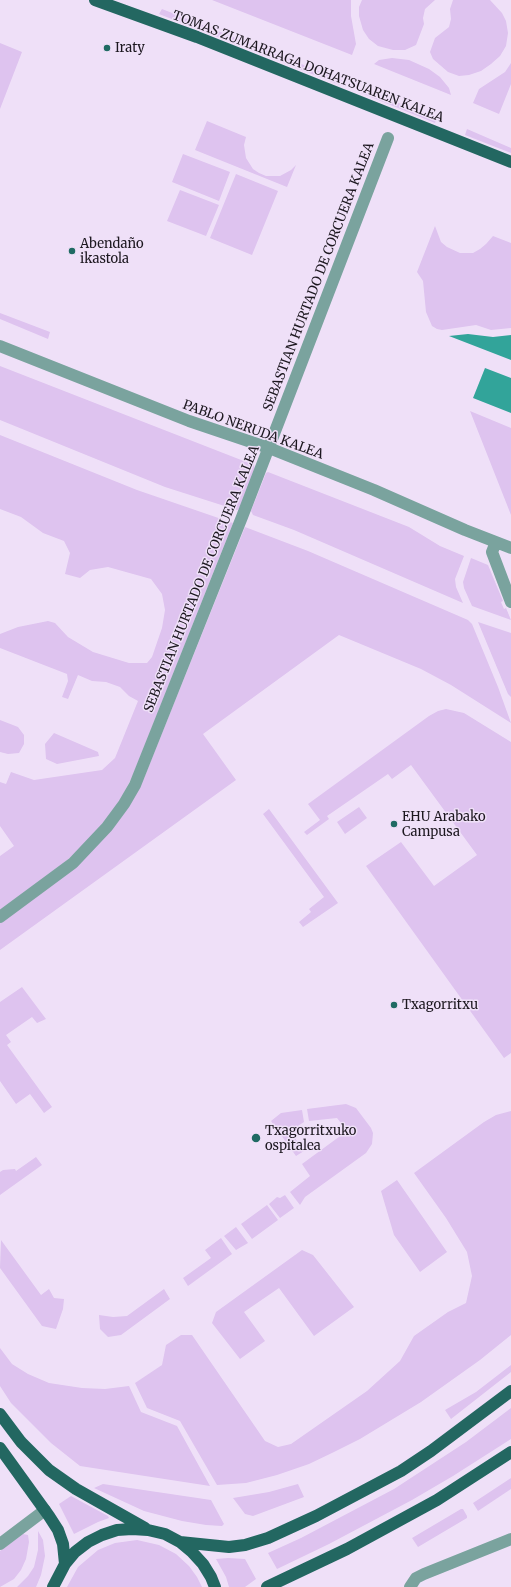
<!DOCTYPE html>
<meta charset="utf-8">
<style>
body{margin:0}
canvas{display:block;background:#efe0f8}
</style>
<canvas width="511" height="1587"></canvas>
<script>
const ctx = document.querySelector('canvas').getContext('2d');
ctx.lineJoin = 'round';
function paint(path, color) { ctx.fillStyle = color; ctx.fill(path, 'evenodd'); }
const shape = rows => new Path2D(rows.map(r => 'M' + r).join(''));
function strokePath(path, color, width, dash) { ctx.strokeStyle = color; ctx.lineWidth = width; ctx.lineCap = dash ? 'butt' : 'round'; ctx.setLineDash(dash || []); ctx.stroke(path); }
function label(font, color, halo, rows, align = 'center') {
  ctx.font = font + ' Merriweather,serif'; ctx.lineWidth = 3; ctx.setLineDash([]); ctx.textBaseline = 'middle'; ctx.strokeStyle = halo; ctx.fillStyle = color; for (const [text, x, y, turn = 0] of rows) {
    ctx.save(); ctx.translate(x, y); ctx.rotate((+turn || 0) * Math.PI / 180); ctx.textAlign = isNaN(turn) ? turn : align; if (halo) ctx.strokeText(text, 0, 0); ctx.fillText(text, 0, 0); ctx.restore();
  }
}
paint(shape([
 [212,0,351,0,351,16,356,44,352,55],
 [362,0,435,0,425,9,423,18,424,24,416,45,405,50,393,50,378,46,369,39,363,30,359,16,359,7],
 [453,0,490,0,502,13,506,21,508,33,506,46,500,56,491,64,481,71,469,75,459,76,448,72,433,59,430,52,435,38,449,27,451,19,450,9],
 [162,9,342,80,340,85,159,14],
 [0,43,22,52,0,109],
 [392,58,409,60,429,69,440,77,449,88,451,95,374,64,379,60],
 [511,63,511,84,499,114,473,103,479,89,505,72],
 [363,89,437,118,435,123,361,93],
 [207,121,246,137,244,145,246,158,253,169,259,173,266,176,280,176,291,170,296,165,287,187,195,150],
 [467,129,511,148,511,153,465,135],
 [183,154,230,172,219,201,172,182],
 [236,174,278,191,252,255,210,238],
 [180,190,219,205,206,236,167,221],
 [435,226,441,242,447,247,460,253,473,253,480,249,486,244,493,236,511,243,511,328,491,330,476,325,442,330,437,329,432,326,426,312,423,281,417,272],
 [0,313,50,332,48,339,0,319],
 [0,366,254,465,255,469,239,509,237,510,165,487,0,420],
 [470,411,511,428,511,515],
 [0,435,137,490,233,523,133,775,123,795,112,813,84,845,65,862,0,910,0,856,14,846,0,826,0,782,6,784,11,772,34,780,102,770,115,758,138,701,129,696,120,687,106,682,92,681,78,675,68,699,62,697,68,681,67,674,0,648,0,634,18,627,48,621,55,623,68,637,93,652,129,663,147,663,152,657,162,628,165,610,162,594,151,579,108,567,90,570,80,578,65,574,70,553,64,541,43,533,21,517,0,509],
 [268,472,409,527,440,546,464,556,455,579,456,587,463,603,294,530,253,515,251,511,266,473],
 [245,527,308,551,468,620,472,624,498,687,511,723,451,685,421,669,339,635,203,734,236,780,0,950,0,923,66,875,144,778],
 [471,558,488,565,503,601,501,602,504,609,506,608,511,620,472,606,464,588,463,582],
 [478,622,511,633,511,697,508,694],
 [446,709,464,713,511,742,511,1053,504,1058,366,866,401,842,434,886,477,855,411,765,392,779,388,774,327,816,329,819,307,835,304,832,320,820,308,804,429,716,438,711],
 [0,720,18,727,24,735,24,744,19,753,8,754,0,752],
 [54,733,98,752,99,756,57,764,46,759,45,744],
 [359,807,367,818,345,834,337,822],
 [269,809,338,903,303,927,299,922,311,912,309,909,324,897,263,814],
 [22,987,46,1019,37,1023,32,1017,6,1035,11,1042,7,1045,52,1107,44,1113,30,1094,16,1104,0,1081,0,1002],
 [346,1104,356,1108,371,1128,373,1133,372,1144,366,1153,305,1197,300,1205,290,1192,310,1176,302,1164,347,1131,337,1118,309,1121,307,1109],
 [302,1110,304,1122,290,1131,304,1151,296,1156,271,1121,281,1113],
 [511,1111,511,1335,480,1360,421,1402,360,1439,334,1452,309,1464,277,1475,246,1483,217,1485,180,1421,147,1408,135,1383,162,1365,166,1345,181,1335,192,1335,265,1441,278,1447,291,1444,367,1391,400,1361,414,1336,448,1312,466,1303,472,1276,467,1252,446,1218,414,1173,484,1122,496,1115],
 [36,1157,42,1165,0,1195,0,1172,3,1170,15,1169,16,1171],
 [397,1180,447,1252,420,1272,394,1235,381,1191],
 [285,1195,294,1208,280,1218,269,1204,277,1197,280,1198],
 [267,1205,278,1220,252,1239,241,1224],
 [236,1227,248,1243,236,1250,224,1236],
 [221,1238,232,1254,188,1286,183,1278,211,1258,205,1250],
 [1,1240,41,1295,49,1289,54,1298,64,1299,63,1309,56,1329,42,1326,0,1268],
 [302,1250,313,1255,354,1307,314,1336,279,1288,244,1312,265,1341,240,1359,212,1323,216,1312],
 [164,1289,170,1299,121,1335,108,1337,100,1329,99,1315,113,1317,127,1316],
 [0,1348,12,1364,28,1374,49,1383,82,1388,105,1389,129,1386,141,1412,177,1426,210,1486,80,1466,51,1443,11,1403,0,1386],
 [511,1365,511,1372,451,1419,445,1410,476,1392],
 [511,1408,511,1439,453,1476,412,1500,329,1544,277,1569,268,1553,301,1538,394,1489,466,1442],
 [511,1478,511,1489,478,1511,473,1503],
 [103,1484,211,1500,224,1524,222,1526,206,1525,182,1521,144,1511,94,1488],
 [298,1484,304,1497,253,1516,245,1514,233,1498,269,1492],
 [71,1496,108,1516,109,1518,98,1522,74,1534,59,1504],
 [461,1509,463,1509,467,1516,467,1518,418,1547,412,1538],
 [38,1531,43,1540,45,1556,41,1575,36,1587,17,1587,28,1576,34,1567,38,1550],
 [23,1534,28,1535,29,1542,26,1559,21,1570,14,1579,0,1587,0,1551],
 [137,1540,159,1545,176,1554,189,1566,197,1577,202,1587,67,1587,78,1567,98,1550,115,1543],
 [228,1558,245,1559,256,1579,245,1587,229,1587,226,1577,216,1559]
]), '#dec3ef');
paint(shape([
 [468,334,493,337,511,335,511,360,449,336],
 [485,368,511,378,511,413,473,398]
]), '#32a49a');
strokePath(shape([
 [0,346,189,421,269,448,374,490,465,530,511,548],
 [496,542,492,552,511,602],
 [0,917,73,863,107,827,124,804,135,785,242,517,388,138],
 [0,1544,45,1510],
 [410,1587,416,1578,424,1574,511,1539]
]), '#7aa39e', 12);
strokePath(shape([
 [95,0,197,37,511,162],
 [0,1414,21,1442,49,1470,76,1489,145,1528],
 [0,1448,49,1516,58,1530,63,1544,65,1564],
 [180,1542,229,1547,245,1545,268,1538,316,1516,401,1471,431,1451,511,1391],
 [53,1587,65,1564,75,1552,88,1542,102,1535,117,1530,132,1529,148,1530,165,1534,180,1542,192,1552,203,1564,211,1577,215,1587],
 [267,1587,347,1549,437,1500,511,1452]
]), '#236761', 12);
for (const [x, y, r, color] of [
 [107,48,4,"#1f6a63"],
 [72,251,4,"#1f6a63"],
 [394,824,4,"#1f6a63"],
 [394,1005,4,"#1f6a63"],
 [256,1138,5,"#1f6a63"]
]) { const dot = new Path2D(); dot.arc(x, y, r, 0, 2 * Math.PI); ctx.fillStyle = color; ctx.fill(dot); strokePath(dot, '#efe0f8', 1.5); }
label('13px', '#1c171f', '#efe0f8', [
 ["Iraty",115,48],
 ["Abendaño",80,244],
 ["ikastola",80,259],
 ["EHU Arabako",402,817],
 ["Campusa",402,832],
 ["Txagorritxu",402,1005],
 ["Txagorritxuko",265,1131],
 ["ospitalea",265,1146]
], 'left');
label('13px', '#1c171f', '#efe0f8', [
 ["TOMAS ZUMARRAGA DOHATSUAREN KALEA",308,67,21],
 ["SEBASTIAN HURTADO DE CORCUERA KALEA",319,277,-69],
 ["PABLO NERUDA KALEA",253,430,20],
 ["SEBASTIAN HURTADO DE CORCUERA KALEA",202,579,-68]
]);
</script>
